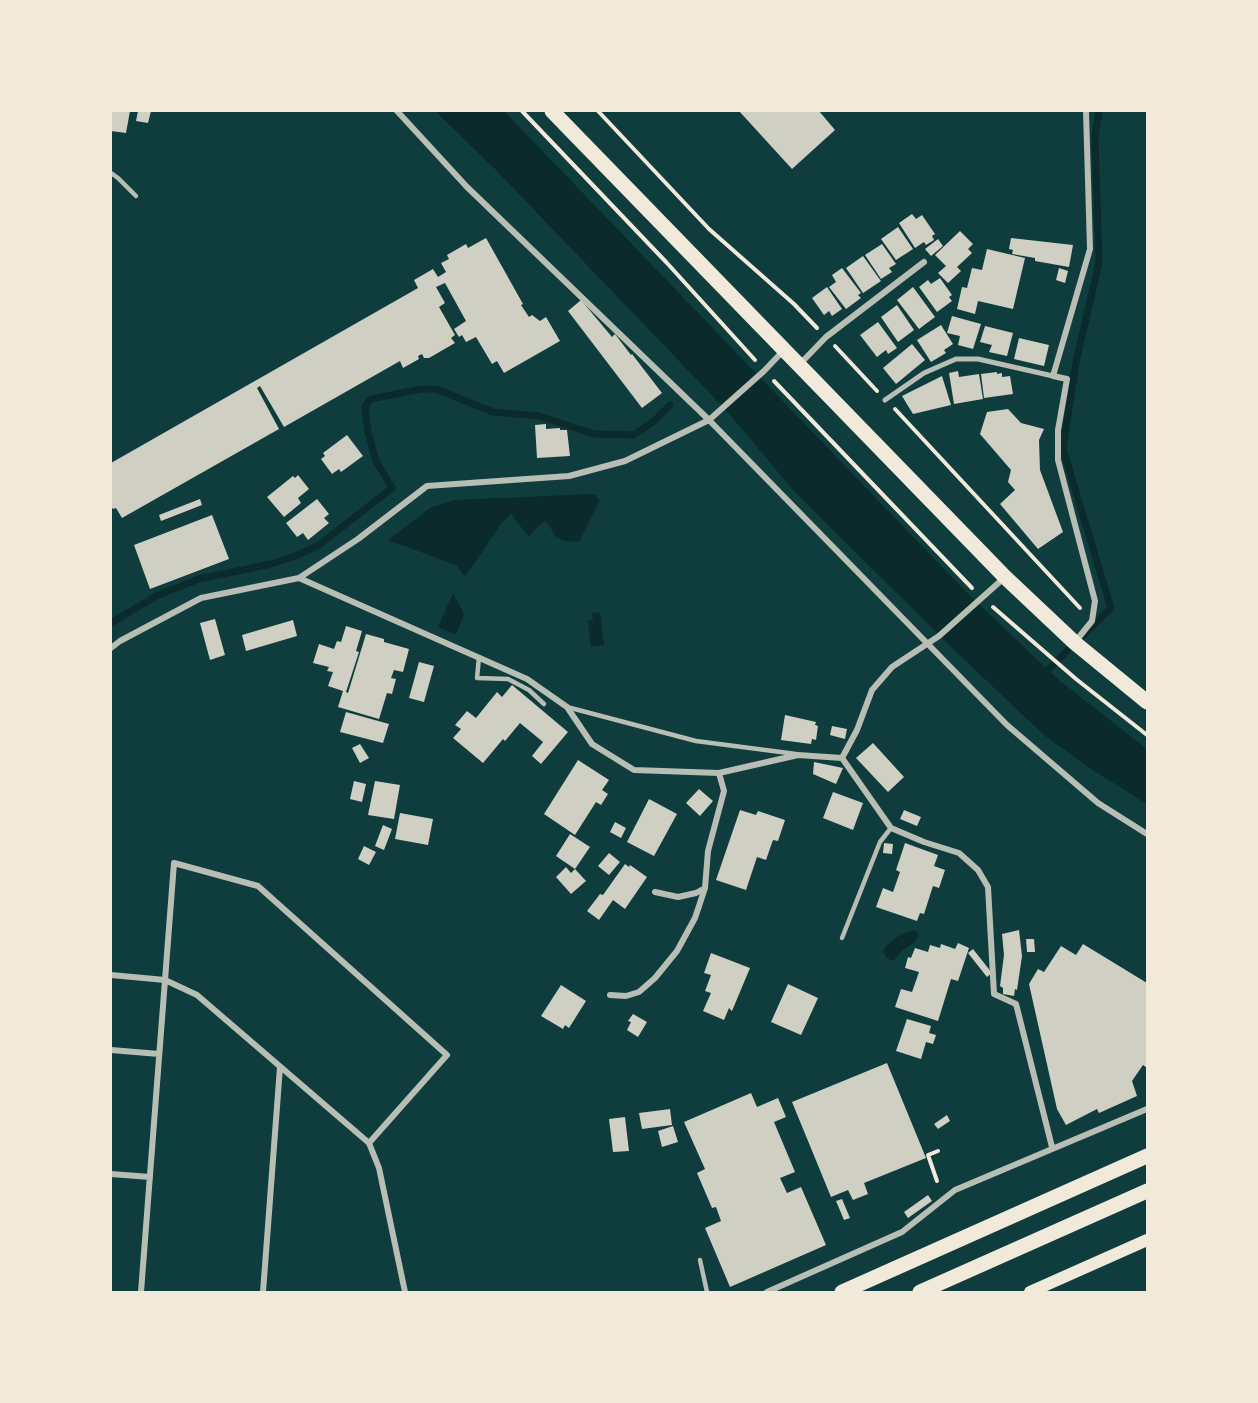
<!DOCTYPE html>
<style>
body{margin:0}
#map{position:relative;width:1258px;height:1403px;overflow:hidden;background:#0f3d3e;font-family:Arial,sans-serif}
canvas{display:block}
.frame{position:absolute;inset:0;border:112px solid #f1e9da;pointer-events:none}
</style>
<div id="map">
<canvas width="1258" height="1403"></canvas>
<div class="frame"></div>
</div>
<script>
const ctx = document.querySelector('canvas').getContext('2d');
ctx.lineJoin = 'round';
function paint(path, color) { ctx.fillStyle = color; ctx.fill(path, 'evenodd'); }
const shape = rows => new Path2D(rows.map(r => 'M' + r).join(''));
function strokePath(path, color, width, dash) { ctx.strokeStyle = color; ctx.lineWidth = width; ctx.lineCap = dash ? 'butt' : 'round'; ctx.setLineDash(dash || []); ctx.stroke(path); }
paint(shape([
 [435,111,504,111,969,595,1060,681,1147,749,1147,804,1088,767,1044,735,951,647,795,492,724,408,496,170],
 [595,494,599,501,579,542,564,541,556,537,546,521,538,526,529,537,511,514,501,524,465,577,456,565,388,540,430,508,454,500],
 [453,593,464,614,456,635,438,627],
 [600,612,604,645,591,647,588,621,593,620,592,613],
 [914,930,919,934,914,943,902,951,894,960,891,961,887,958,883,952,885,947,901,934]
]), '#0a2a2b');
strokePath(shape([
 [111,623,156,596,199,579,271,564,295,556,319,545,392,488,376,461,368,432,365,406,371,399,421,389,436,389,493,412,539,416,594,434,633,435,653,422,670,405],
 [1084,635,1111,608,1063,449,1076,362,1099,263,1095,137,1099,111],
 [1043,675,1076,642]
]), '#0a2a2b', 7);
paint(shape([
 [111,111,130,111,126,133,111,131],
 [138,111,151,111,148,123,136,121],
 [739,111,819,111,835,130,792,169],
 [912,214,916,219,922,215,935,234,932,236,934,240,926,245,924,242,915,248,899,223],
 [898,227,913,249,896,260,881,239],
 [960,231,973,244,968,249,972,253,957,267,961,271,948,283,938,273,946,266,935,255],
 [486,238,523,304,521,305,529,317,532,315,540,321,546,317,560,341,504,373,497,361,492,364,476,337,466,342,462,335,459,337,454,329,466,321,445,283,436,287,445,303,439,307,455,335,451,338,455,343,429,358,424,358,422,354,418,356,419,359,403,368,400,361,284,427,260,386,257,388,279,429,122,518,116,508,113,509,111,506,111,463,418,288,414,280,433,269,438,277,446,272,441,263,449,259,447,255,466,244,468,248],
 [1011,238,1073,245,1069,267,1035,261,1035,258,1012,254,1013,250,1009,249],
 [938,239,943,246,931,256,925,249],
 [882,244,896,264,889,268,892,272,881,279,865,255],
 [987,249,1025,258,1013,309,978,301,975,314,957,309,962,287,967,288,972,268,982,270],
 [863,256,881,281,863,293,846,268],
 [842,268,861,293,858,295,861,298,846,309,829,287,836,282,832,275],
 [1059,268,1068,271,1065,283,1056,280],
 [940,278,952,295,949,297,952,301,937,312,919,287,928,280,931,284],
 [827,287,842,309,832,316,829,311,824,315,812,298],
 [913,287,935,317,919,329,897,300],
 [581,300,612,337,615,334,631,355,632,354,662,393,642,408,568,311],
 [897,305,914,330,898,342,881,317],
 [952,316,981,324,973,349,958,345,960,336,947,333],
 [878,322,897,348,888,354,886,350,877,357,860,335],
 [941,325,953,344,944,350,946,353,931,362,917,340],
 [985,326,1013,333,1007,356,989,352,992,345,980,342],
 [1019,338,1049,345,1044,366,1014,359],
 [912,344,925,360,896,384,883,368],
 [958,371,959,377,979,374,983,399,954,404,949,373],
 [997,372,997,374,1002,373,1002,377,1010,376,1013,394,984,398,981,374],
 [942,376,951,405,913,414,902,396],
 [1008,409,1021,423,1044,429,1039,440,1040,470,1063,532,1038,549,1000,504,1015,490,1008,482,1011,470,980,434,987,412],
 [546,424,546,429,560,428,560,430,567,430,570,456,537,458,535,425],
 [347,435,363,456,341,472,339,469,332,474,321,459,325,456,323,453],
 [298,475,309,489,298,498,301,503,284,517,267,497,293,476,295,478],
 [200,499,202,505,161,521,159,515],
 [317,499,329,514,324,518,329,523,308,540,303,533,297,537,286,523],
 [212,515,229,559,150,589,134,545],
 [215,619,225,655,210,660,200,623],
 [293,620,297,636,246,651,242,635],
 [346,626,362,631,356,651,359,652,346,692,348,693,366,634,384,639,384,642,409,649,403,672,394,670,391,678,396,679,392,694,387,693,379,719,338,707,343,691,328,686,333,672,327,671,329,667,313,663,319,644,334,649,337,641,341,642],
 [419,662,434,666,424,702,409,698],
 [512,685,568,732,541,764,532,756,543,742,520,723,505,741,503,739,483,763,453,738,461,729,455,725,467,711,476,718,497,692,502,697],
 [346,712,389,724,383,743,340,732],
 [785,715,816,722,815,725,818,726,816,740,812,739,811,744,781,740],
 [832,726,847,729,845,739,830,735],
 [873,743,904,777,888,792,856,758],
 [360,744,369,758,360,763,352,748],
 [578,760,609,780,602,790,608,794,601,805,596,802,575,835,544,814],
 [814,762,843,768,836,784,813,774],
 [354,781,366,784,362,802,350,799],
 [375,781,400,785,394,819,368,815],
 [699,789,713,801,700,816,686,803],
 [833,792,863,803,853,830,823,818],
 [649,799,677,814,654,856,627,842],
 [740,810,756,815,758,811,785,820,778,841,773,840,766,860,757,857,746,890,716,880],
 [904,810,921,817,917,826,900,819],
 [400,813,433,819,428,845,395,839],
 [615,822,626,828,621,838,610,832],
 [383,825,392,829,384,850,375,846],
 [570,834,590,847,575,869,556,856],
 [884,843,893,844,892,854,883,853],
 [905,843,938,855,934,866,945,870,939,888,933,886,924,914,920,913,917,921,876,907,883,888,893,892,900,872,896,870],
 [364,846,376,852,369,865,358,859],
 [609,853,620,862,609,875,598,866],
 [625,864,629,867,630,865,647,877,625,909,613,900,599,920,587,911,600,894,603,895],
 [566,867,571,873,575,869,586,881,571,894,556,877],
 [1019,930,1022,956,1017,990,1015,989,1014,996,1003,994,1003,988,1000,986,1004,955,1002,934],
 [1026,939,1034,939,1035,952,1027,952],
 [958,943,969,948,958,981,951,979,938,1021,895,1007,901,989,912,992,919,972,905,968,908,957,911,958,915,948,928,952,930,945,940,948,941,944,955,949],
 [1083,944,1147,983,1147,1068,1143,1065,1132,1081,1137,1096,1099,1113,1097,1109,1066,1125,1057,1109,1029,984,1038,969,1044,972,1061,946,1076,955],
 [973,949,992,973,987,977,968,953],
 [711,953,750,968,732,1011,729,1008,724,1020,703,1011,711,993,705,991,711,975,704,973],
 [788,984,818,998,801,1035,771,1022],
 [561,985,586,1001,569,1028,565,1025,563,1029,541,1016],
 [633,1014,647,1022,638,1037,627,1030,631,1022,628,1021],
 [907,1019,931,1026,929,1033,936,1035,933,1044,926,1042,921,1059,896,1051],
 [887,1063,926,1158,864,1183,868,1194,853,1200,848,1190,831,1197,792,1102],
 [751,1093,757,1107,778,1098,786,1117,774,1122,795,1172,780,1178,787,1193,801,1187,826,1245,730,1287,705,1228,721,1221,716,1207,712,1208,697,1173,705,1169,684,1122],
 [670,1109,672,1125,642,1129,639,1113],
 [947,1115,950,1121,938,1129,934,1124],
 [625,1117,629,1151,613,1152,609,1119],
 [673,1126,678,1142,662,1147,658,1131],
 [928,1195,932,1201,908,1218,904,1212],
 [842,1199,850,1218,844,1220,836,1201]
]), '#cfcfc3');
strokePath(shape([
 [522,111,667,263,755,360],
 [598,111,709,229,794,304,817,328],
 [835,346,877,391],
 [774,381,972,588],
 [895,409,1080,608],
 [993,607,1076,679,1147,735],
 [937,1181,928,1155,938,1151]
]), '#f1e9da', 4);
strokePath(shape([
 [111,173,118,178,136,196],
 [479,657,477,678,508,679,529,690,544,704],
 [567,707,696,741,796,754],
 [842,938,880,842,891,828],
 [700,1260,707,1292]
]), '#b8beb3', 4.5);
strokePath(shape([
 [885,400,924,373,956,359,978,359,1053,376]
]), '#b8beb3', 5);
strokePath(shape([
 [397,111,467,187,709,420,1007,725,1098,803,1147,834],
 [800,364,826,337,924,262],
 [299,578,527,679,567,707,592,744,634,770,719,773,798,755,842,758,891,828,924,842,959,853,978,870,988,887,994,994,1016,1004,1052,1147],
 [1075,642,1092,621,1095,601,1058,460,1058,430,1067,379,1053,376,1090,249,1086,111],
 [111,648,120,641,201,598,299,578,358,539,427,486,569,476,625,461,709,420,764,371,784,350],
 [842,758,857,730,872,690,892,667,939,636,1004,578],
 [655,892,678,897,696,893,705,888],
 [111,975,165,980,197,995,369,1143,379,1168,405,1292],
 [610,995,626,996,639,992,655,978,677,951,695,918,705,888,708,851,724,791,719,773],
 [111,1050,159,1054],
 [111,1174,150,1177],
 [141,1292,174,863,258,886,447,1055,369,1143],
 [263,1292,280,1067],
 [767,1292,902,1232,955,1190,1147,1109]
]), '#b8beb3', 6);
strokePath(shape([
 [1030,1292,1147,1240]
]), '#f1e9da', 12);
strokePath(shape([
 [552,111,1005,577,1075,643,1147,702],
 [842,1292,1147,1156],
 [920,1292,1147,1191]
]), '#f1e9da', 15);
</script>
